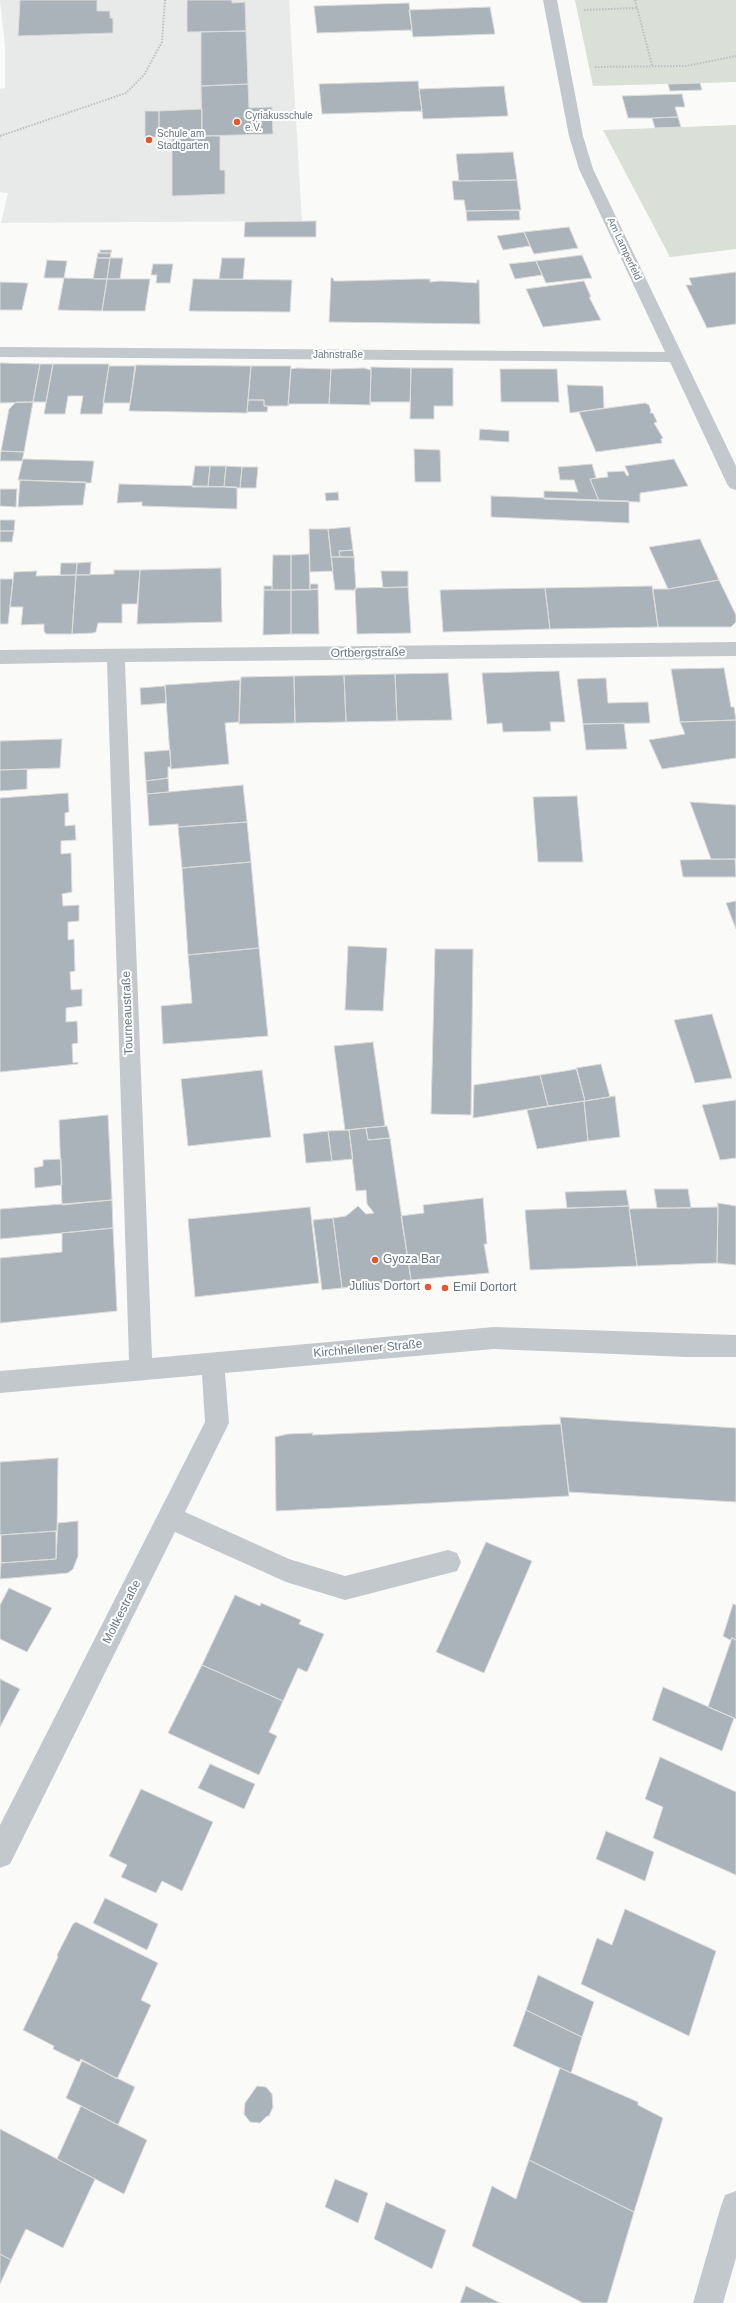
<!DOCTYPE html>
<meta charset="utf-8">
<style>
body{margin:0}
canvas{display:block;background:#fafaf8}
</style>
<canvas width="736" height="2303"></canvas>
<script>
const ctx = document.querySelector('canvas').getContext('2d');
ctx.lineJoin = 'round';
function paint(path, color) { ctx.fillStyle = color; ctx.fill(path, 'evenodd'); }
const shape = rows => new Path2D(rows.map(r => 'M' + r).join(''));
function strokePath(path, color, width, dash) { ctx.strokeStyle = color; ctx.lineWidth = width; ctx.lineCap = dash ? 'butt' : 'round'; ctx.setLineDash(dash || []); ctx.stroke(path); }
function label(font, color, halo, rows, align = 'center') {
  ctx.font = font + ' Helvetica,sans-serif'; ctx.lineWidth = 4; ctx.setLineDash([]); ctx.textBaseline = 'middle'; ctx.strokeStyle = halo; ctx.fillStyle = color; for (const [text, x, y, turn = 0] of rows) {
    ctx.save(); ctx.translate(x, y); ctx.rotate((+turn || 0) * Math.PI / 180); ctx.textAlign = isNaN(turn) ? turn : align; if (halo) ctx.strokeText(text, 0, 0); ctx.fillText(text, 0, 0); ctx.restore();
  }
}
paint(shape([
 [0,0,289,0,302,221,1,223,8,193,0,192,0,89,5,88,5,46]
]), '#e8e9e9');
paint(shape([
 [575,0,736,0,736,82,593,86],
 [736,125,736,249,670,257,603,130]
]), '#dadfd7');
const building = shape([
 [20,0,97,0,97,11,110,11,110,18,113,18,113,33,18,36,20,0],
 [187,0,232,0,232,3,245,2,246,31,187,32,187,0],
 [409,3,412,30,317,33,314,6,409,3],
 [490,7,495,34,413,37,409,10,490,7],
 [246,31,248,84,201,86,201,32,246,31],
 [418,81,422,111,322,114,319,84,418,81],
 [700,83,702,90,670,91,668,84,700,83],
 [248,84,249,108,272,107,273,134,202,136,201,86,248,84],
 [504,86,508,116,423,119,419,89,504,86],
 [682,94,685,107,675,107,678,117,652,118,628,118,622,96,682,94],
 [202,109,202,136,159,137,159,111,202,109],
 [145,111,159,111,159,137,145,137,145,111],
 [678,117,681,127,655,128,652,118,678,117],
 [172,136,220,136,220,170,225,170,225,194,172,196,172,136],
 [513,152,517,180,459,181,456,154,513,152],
 [517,180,521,210,466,211,464,200,454,200,452,181,517,180],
 [519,210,520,220,467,221,466,211,519,210],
 [316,221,316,237,244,237,245,222,316,221],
 [569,227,578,248,534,254,524,232,569,227],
 [524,232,530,246,503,250,497,236,524,232],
 [100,250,112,250,111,253,100,253,100,250],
 [98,253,111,253,110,258,97,258,98,253],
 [582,255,592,278,546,283,536,261,582,255],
 [97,258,110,258,107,279,93,279,97,258],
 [110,258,123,258,120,279,107,279,110,258],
 [222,258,245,258,243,279,219,279,222,258],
 [47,260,67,261,64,278,44,278,47,260],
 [536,261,542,275,515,279,509,264,536,261],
 [153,264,173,264,170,283,156,283,157,275,151,275,153,264],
 [736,272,736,324,707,328,686,285,692,285,689,278,736,272],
 [64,278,107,279,102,311,58,310,64,278],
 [331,278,333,278,334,281,344,281,418,279,430,279,430,282,441,281,477,283,477,280,479,280,480,324,329,322,331,278],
 [107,279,150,279,145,311,102,311,107,279],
 [193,279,292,280,290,312,189,311,193,279],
 [584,281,591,297,589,297,601,320,543,327,526,289,584,281],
 [0,282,28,283,22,310,0,310,0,282],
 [0,363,40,364,33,402,0,403,0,363],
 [40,364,53,364,46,402,33,402,40,364],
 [53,364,109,364,102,414,80,414,83,396,68,396,65,414,44,414,53,364],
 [136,365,251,366,247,413,129,411,136,365],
 [109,366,135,366,130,403,103,403,109,366],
 [251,366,291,366,288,406,264,406,264,400,248,400,251,366],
 [371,367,411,368,410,402,370,402,370,405,371,367],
 [297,368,331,369,329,404,289,404,288,406,291,369,297,368],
 [364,368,371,370,370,405,329,404,331,369,364,368],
 [411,368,453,368,453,406,434,406,434,419,410,419,411,368],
 [500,369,557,369,559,402,501,402,500,369],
 [567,385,603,386,604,408,570,413,567,385],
 [248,400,264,400,264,406,268,406,267,412,247,412,248,400],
 [16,402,33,402,24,452,1,451,9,409,16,402],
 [645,403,649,405,651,411,650,413,653,413,657,422,654,423,663,438,661,439,662,443,596,452,579,412,645,403],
 [480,429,509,431,509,442,479,440,480,429],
 [414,449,440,450,441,482,415,482,414,449],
 [1,451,24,452,22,461,0,461,1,451],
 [23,459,94,461,91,483,18,480,23,459],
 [674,459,688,486,640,493,640,502,599,501,590,479,608,477,607,472,624,471,627,476,629,475,625,466,674,459],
 [592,464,596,478,590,479,599,501,544,499,544,491,578,492,574,480,560,480,558,467,592,464],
 [195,466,210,466,208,487,192,487,195,466],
 [210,466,226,466,224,487,208,487,210,466],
 [226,466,242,467,240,488,224,487,226,466],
 [242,467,258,467,256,488,240,488,242,467],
 [20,480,86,482,83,505,18,507,20,480],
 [119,484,237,487,237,509,142,506,142,502,117,503,119,484],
 [0,489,17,489,16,507,0,506,0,489],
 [338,492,339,500,326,501,325,493,338,492],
 [491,496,629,501,629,523,491,517,491,496],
 [0,520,15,520,14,531,0,531,0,520],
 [350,527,353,550,339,551,340,557,331,557,328,529,350,527],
 [309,529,328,529,333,571,310,572,309,529],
 [0,531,14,531,12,542,0,542,0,531],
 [700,539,719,580,668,589,649,547,700,539],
 [353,550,354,557,340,557,339,551,353,550],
 [309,554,310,590,291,590,291,555,309,554],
 [273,555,291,555,291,590,272,590,273,555],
 [331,557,355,557,354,557,356,590,335,590,331,557],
 [91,562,90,575,76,575,77,563,91,562],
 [61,563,77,563,76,575,60,575,61,563],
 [221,568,222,622,137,624,140,570,221,568],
 [114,570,140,570,137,604,122,604,122,623,98,623,96,632,93,633,72,634,76,575,114,574,114,570],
 [37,571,36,576,76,575,72,634,46,634,44,631,44,624,21,625,23,607,10,607,14,572,37,571],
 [381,571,408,571,408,587,383,588,381,571],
 [0,579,13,579,8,624,0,624,0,579],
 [719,580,736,615,736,622,731,627,658,627,653,589,668,589,719,580],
 [310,584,318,584,318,589,310,590,310,584],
 [264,586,272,586,272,590,264,590,264,586],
 [652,586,658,627,550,629,545,588,652,586],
 [408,587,411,633,357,634,355,588,408,587],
 [545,588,550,629,443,632,440,590,545,588],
 [318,589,319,634,291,634,291,590,318,589],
 [264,590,291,590,291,634,263,635,264,590],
 [724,668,731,707,734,707,736,720,680,722,671,669,724,668],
 [559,671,565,722,550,722,551,731,503,732,502,723,487,724,482,673,559,671],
 [448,673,452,720,397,721,395,674,448,673],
 [395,674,397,721,346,722,344,675,395,674],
 [344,675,346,722,295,723,294,676,344,675],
 [294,676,295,723,239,724,241,677,294,676],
 [606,678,608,703,648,702,650,723,583,724,577,679,606,678],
 [240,680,239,722,225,723,229,764,171,769,165,685,240,680],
 [165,686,166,703,141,705,140,688,165,686],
 [736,720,736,758,662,769,649,740,685,734,680,722,736,720],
 [624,723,627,749,586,750,583,724,624,723],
 [62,739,60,768,0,770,0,741,62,739],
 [170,750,171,767,168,767,168,778,146,781,144,752,170,750],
 [27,769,27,789,0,791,0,770,27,769],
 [168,778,169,792,147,794,146,781,168,778],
 [243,785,247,822,178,827,178,824,149,826,147,794,243,785],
 [68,793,69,812,65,813,65,826,75,825,76,840,61,841,61,854,71,853,72,892,62,894,63,906,79,905,79,921,68,922,68,940,74,939,75,971,70,972,71,990,82,989,82,1006,66,1008,66,1022,77,1021,78,1043,72,1044,73,1063,78,1062,78,1064,0,1072,0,798,68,793],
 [577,796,583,862,538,862,533,797,577,796],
 [690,802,736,805,736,859,711,859,690,802],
 [247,822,251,862,182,868,178,827,247,822],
 [735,859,736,877,683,877,680,860,735,859],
 [251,862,259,948,188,955,182,868,251,862],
 [736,901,736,929,726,903,736,901],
 [348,946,387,948,383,1011,345,1010,348,946],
 [259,948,268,1036,163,1044,161,1006,192,1003,188,955,259,948],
 [435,949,473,949,471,1115,431,1114,435,949],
 [712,1014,732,1078,695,1083,674,1020,712,1014],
 [373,1042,385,1126,345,1130,334,1046,373,1042],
 [601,1064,610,1097,585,1101,576,1068,601,1064],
 [577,1069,585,1101,548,1106,540,1075,577,1069],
 [262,1070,271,1137,188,1146,181,1079,262,1070],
 [540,1075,548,1106,473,1118,474,1085,540,1075],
 [615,1096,620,1137,588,1141,584,1101,615,1096],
 [736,1100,736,1158,720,1160,702,1105,736,1100],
 [584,1101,588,1141,537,1149,527,1110,584,1101],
 [108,1115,112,1200,62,1205,59,1120,108,1115],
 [387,1126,390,1138,368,1140,366,1128,387,1126],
 [366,1128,368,1140,390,1138,411,1280,342,1288,333,1218,346,1216,358,1206,366,1214,374,1213,367,1204,366,1190,356,1191,349,1130,366,1128],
 [349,1130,353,1159,332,1161,328,1131,349,1130],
 [328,1131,332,1161,306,1163,303,1134,328,1131],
 [61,1159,62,1185,35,1188,34,1168,43,1166,43,1160,61,1159],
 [654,1189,688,1189,691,1208,657,1208,654,1189],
 [626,1190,629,1206,567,1208,565,1192,626,1190],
 [483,1198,487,1244,484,1244,489,1273,411,1280,401,1216,424,1213,423,1205,483,1198],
 [112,1200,113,1228,0,1239,0,1209,112,1200],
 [718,1203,736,1206,736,1265,717,1263,718,1203],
 [629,1206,637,1266,530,1270,525,1210,629,1206],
 [310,1207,319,1283,195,1297,188,1219,310,1207],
 [718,1207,717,1263,637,1266,629,1209,718,1207],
 [333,1218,342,1288,322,1290,313,1220,333,1218],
 [113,1228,117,1311,0,1323,0,1258,62,1252,62,1233,113,1228],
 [560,1417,736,1428,736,1502,569,1492,560,1417],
 [561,1424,569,1496,276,1511,275,1437,288,1434,313,1433,312,1435,561,1424],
 [58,1458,57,1531,0,1535,0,1462,58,1458],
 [78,1521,78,1556,73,1569,68,1573,0,1579,1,1563,56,1559,58,1523,78,1521],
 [56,1531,56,1559,1,1563,1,1535,56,1531],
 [486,1542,532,1561,484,1673,436,1652,486,1542],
 [9,1588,52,1608,27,1652,0,1639,0,1605,9,1588],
 [235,1595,260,1606,261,1603,301,1620,299,1624,324,1634,307,1672,298,1668,283,1701,202,1665,235,1595],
 [733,1604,736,1605,736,1640,732,1638,730,1640,723,1636,733,1604],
 [732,1638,736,1640,736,1719,708,1707,732,1638],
 [202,1665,283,1701,269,1732,277,1736,259,1775,168,1733,202,1665],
 [0,1679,20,1689,0,1727,0,1679],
 [663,1687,734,1718,722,1751,652,1720,663,1687],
 [660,1757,736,1792,736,1875,653,1838,663,1807,645,1799,660,1757],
 [210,1764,255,1784,244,1809,198,1788,210,1764],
 [141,1789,213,1822,182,1891,162,1881,156,1893,121,1877,127,1865,109,1856,141,1789],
 [606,1831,654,1852,645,1881,596,1859,606,1831],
 [105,1898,158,1924,147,1950,93,1923,105,1898],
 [625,1909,716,1951,689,2036,581,1984,597,1938,612,1945,625,1909],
 [76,1922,158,1963,141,2000,151,2005,117,2079,81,2059,79,2062,53,2049,54,2046,23,2030,58,1957,57,1955,73,1924,76,1922],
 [538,1975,594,2002,582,2037,526,2010,538,1975],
 [526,2010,582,2037,571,2073,513,2046,526,2010],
 [82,2061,135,2087,118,2125,66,2098,82,2061],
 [560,2068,638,2102,638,2105,663,2118,634,2212,529,2160,560,2068],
 [257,2086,266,2087,272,2094,273,2107,269,2116,267,2116,260,2123,250,2122,244,2114,245,2103,257,2086],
 [81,2106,147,2140,124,2194,57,2159,81,2106],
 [0,2129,95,2179,63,2248,26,2229,11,2260,0,2254,0,2129],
 [529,2160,634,2212,607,2303,583,2303,472,2246,492,2186,516,2199,529,2160],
 [335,2179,368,2193,358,2223,325,2207,335,2179],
 [386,2202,446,2230,432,2269,374,2239,386,2202],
 [0,2254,11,2260,0,2284,0,2254],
 [466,2286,500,2303,460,2303,466,2286]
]);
paint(building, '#aab3b9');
strokePath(building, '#dcdcda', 1);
strokePath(shape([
 [635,0,652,65],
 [584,10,637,8],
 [595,67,686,66,736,56],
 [0,136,126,93,144,75,162,42,165,0]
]), '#bbbfc2', 2, [1.5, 1.5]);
paint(shape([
 [543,0,557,0,583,136,593,169,736,466,736,490,730,488,727,484,670,362,0,357,0,347,665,352,579,169,569,136,543,0],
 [736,642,736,656,125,662,152,1358,494,1327,736,1335,736,1357,687,1357,494,1349,225,1373,229,1423,185,1512,289,1559,345,1576,448,1550,457,1553,461,1562,457,1571,345,1600,286,1582,175,1532,10,1864,0,1868,0,1825,205,1422,202,1375,0,1393,0,1371,129,1360,107,662,0,664,0,650,736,642],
 [736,2191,736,2258,723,2303,693,2303,721,2206,725,2195,736,2191]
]), '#c3c8cc');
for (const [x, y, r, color] of [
 [237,122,4,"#e4572e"],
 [149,140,4,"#e4572e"],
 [375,1260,4,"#e4572e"],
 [428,1287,4,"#e4572e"],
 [445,1288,4,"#e4572e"]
]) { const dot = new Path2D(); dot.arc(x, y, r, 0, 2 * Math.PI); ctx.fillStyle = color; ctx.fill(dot); strokePath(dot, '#fff', 1.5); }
label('10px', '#657683', '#fff', [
 ["Cyriakusschule",245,116],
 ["e.V.",245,128],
 ["Schule am",157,134],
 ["Stadtgarten",157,146]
], 'left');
label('10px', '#657683', '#fff', [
 ["Am Lamperfeld",624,249,65],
 ["Jahnstraße",338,355]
]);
label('12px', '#657683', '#fff', [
 ["Ortbergstraße",368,653,-1],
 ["Tourneaustraße",128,1013,-92],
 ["Kirchhellener Straße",368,1349,-5],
 ["Moltkestraße",122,1612,-63]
]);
label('12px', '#657683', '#fff', [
 ["Gyoza Bar",383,1260],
 ["Julius Dortort",420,1287,"right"],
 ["Emil Dortort",453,1288]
], 'left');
</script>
